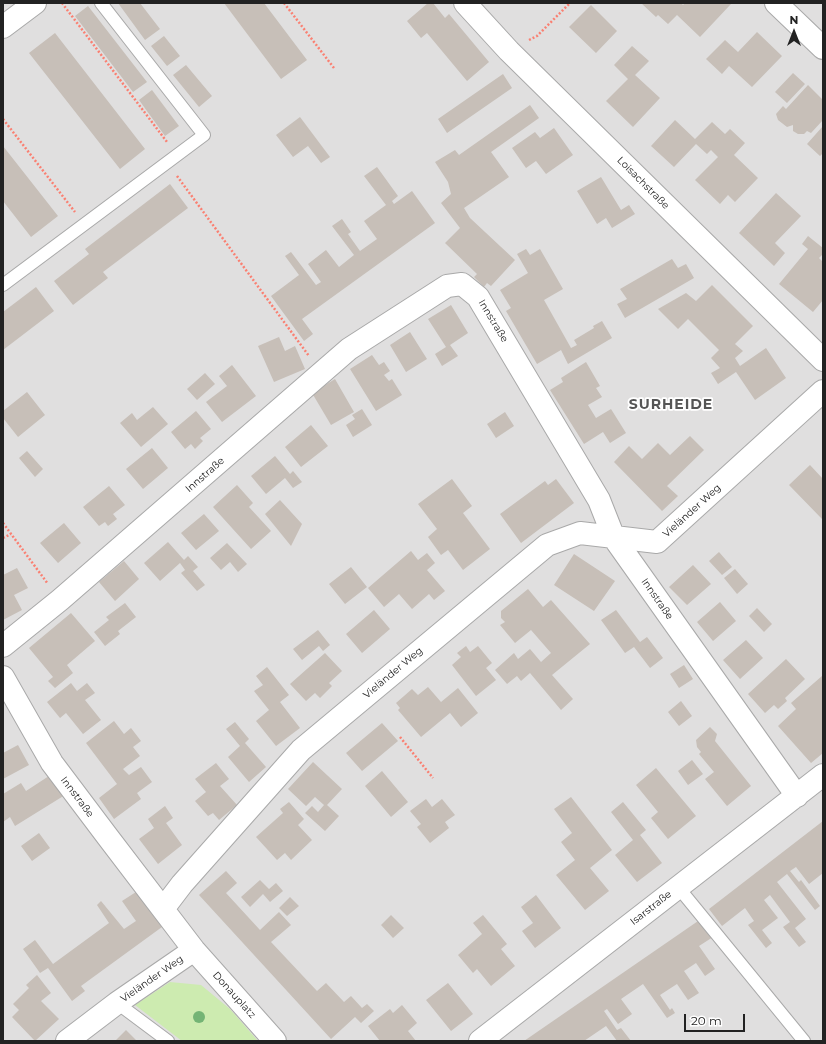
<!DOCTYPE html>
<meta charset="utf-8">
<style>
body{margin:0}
#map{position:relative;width:826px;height:1044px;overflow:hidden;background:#f2efe9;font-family:Montserrat,sans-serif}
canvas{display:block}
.frame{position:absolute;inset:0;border:4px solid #222;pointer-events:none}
.north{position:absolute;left:774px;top:12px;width:40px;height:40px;-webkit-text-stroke:3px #fff;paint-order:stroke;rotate:0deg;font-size:11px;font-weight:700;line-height:16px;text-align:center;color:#222}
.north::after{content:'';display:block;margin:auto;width:14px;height:18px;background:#222;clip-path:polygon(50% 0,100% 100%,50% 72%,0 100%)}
.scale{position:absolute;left:684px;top:1014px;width:61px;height:18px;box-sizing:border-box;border:2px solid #222;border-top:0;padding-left:5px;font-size:12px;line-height:14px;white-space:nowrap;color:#222;-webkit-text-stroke:3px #fff;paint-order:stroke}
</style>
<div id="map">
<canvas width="826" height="1044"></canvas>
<div class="frame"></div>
<div class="north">N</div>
<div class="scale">20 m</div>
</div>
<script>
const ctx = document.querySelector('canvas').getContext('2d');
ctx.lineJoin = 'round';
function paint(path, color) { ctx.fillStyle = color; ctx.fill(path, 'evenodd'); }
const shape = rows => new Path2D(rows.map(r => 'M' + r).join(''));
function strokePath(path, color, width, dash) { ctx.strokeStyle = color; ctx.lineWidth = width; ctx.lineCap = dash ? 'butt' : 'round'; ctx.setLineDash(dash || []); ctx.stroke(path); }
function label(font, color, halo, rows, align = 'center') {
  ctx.font = font + ' Montserrat,sans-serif'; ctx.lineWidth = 3.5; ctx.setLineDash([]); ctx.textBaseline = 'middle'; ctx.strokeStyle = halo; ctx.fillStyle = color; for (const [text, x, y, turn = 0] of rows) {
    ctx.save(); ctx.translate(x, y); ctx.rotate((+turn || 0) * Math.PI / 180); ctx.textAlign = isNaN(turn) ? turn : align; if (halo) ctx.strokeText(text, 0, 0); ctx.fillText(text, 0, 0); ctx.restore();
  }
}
paint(shape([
 [3,3,823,3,823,1041,3,1041]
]), '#e0dfdf');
paint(shape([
 [170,982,201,985,230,1009,258,1041,182,1041,135,1005]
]), '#cdebb0');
paint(shape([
 [118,3,140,3,160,29,145,40],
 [224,3,264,3,307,60,281,79],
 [428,3,433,3,445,18,449,14,489,62,467,81,427,33,421,38,407,21],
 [641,3,681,3,683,5,685,3,731,4,700,37,677,15,668,24,658,15,656,17],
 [591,5,617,31,596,53,569,27],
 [88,6,147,82,133,92,75,16],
 [757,32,782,56,752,87,729,66,722,74,706,59,725,40,738,52],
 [55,33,145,149,120,169,29,53],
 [164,36,180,56,167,66,151,46],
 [632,46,649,61,635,75,660,98,633,127,606,101,628,79,614,65],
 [186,65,212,96,199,107,173,75],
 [793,73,805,84,787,103,775,92],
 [503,74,512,88,447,133,438,119],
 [808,85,823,100,823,120,811,133,807,131,804,134,798,134,793,131,793,125,787,127,778,120,776,114,783,106,786,109],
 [152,90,179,126,165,136,139,100],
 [530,105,539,118,491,152,509,177,464,208,470,218,515,260,491,286,487,283,484,287,474,277,477,274,445,243,460,228,441,203,451,194,448,182,435,162,455,150,459,155],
 [300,117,330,157,321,163,308,146,293,157,276,135],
 [675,120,695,139,712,122,725,134,730,129,745,143,734,155,758,178,735,202,728,195,720,204,695,180,718,157,711,150,707,154,696,144,674,167,651,146],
 [823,126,823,153,820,156,807,144],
 [554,128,573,155,546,174,536,161,526,168,512,148,535,132,540,138],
 [3,146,58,216,31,237,3,201],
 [377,167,398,196,392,201,394,204,412,191,435,223,302,319,313,334,304,341,271,296,299,275,285,256,291,252,316,285,321,282,308,264,326,250,339,267,354,255,332,226,342,219,351,232,348,234,360,251,377,239,364,221,386,205,364,176],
 [601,177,621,210,629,205,635,214,612,228,606,218,597,224,577,191],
 [170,184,188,208,103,272,108,278,73,305,54,281,89,254,85,249],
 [776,193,801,216,775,243,785,253,774,266,739,233],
 [808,236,823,248,823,254,819,258,823,262,823,300,813,312,779,284,808,249,802,244],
 [526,249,530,255,540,249,563,289,544,300,571,348,577,345,574,340,594,328,593,326,602,321,612,338,568,364,561,350,537,364,506,311,511,308,500,290,528,273,517,254],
 [672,259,678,268,686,264,694,278,625,318,617,304,627,299,620,289],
 [712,285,753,326,735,344,743,351,735,358,740,366,766,348,786,378,755,400,736,372,718,384,711,373,720,368,711,358,719,350,688,319,678,329,658,309,686,293,696,301],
 [36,287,54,311,3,350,3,312],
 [451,305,468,333,450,345,458,356,442,366,435,354,446,347,428,319],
 [410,332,427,359,406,372,390,345],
 [279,337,285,351,295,346,305,369,274,382,258,346],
 [372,355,379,365,384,362,390,371,384,375,389,381,392,379,402,395,376,411,350,369],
 [586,362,600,386,596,388,602,397,588,405,596,418,611,409,626,433,610,443,603,432,584,444,550,390,563,382,561,378],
 [232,365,256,396,222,422,206,402,227,386,219,376],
 [205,373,215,384,197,400,187,389],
 [335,379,354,412,331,425,312,393],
 [27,392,45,415,18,437,3,418,3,411],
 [153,407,168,424,141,447,120,423,132,413,137,420],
 [362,409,372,425,353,437,346,425,355,419,352,415],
 [196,411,211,429,200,438,203,441,195,449,191,444,185,449,171,432],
 [505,412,514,426,496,438,487,424],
 [311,425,328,446,301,467,285,447],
 [690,436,704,450,667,486,678,496,662,511,614,462,629,446,642,459,658,443,670,455],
 [152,448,168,468,143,489,126,469],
 [27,451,43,469,35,477,19,458],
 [275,456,290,474,293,471,302,482,293,488,285,478,266,494,251,476],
 [810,465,823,479,822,519,789,485],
 [452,479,472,506,463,513,490,549,463,570,448,550,441,555,428,537,437,529,418,504],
 [556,479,574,503,521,543,500,514,545,481,548,485],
 [237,485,253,503,249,507,271,531,251,549,213,507],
 [109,486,125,505,113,514,117,519,108,526,105,522,99,526,83,507],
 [280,500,302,524,291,546,265,514],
 [204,514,219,531,196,550,181,533],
 [64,523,81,543,58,563,40,543],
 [168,542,184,560,188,556,198,567,193,571,205,585,197,591,181,573,185,570,180,563,160,581,144,563],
 [227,543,247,564,238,572,230,562,221,570,210,558],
 [411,551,418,560,427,553,435,563,427,570,445,591,434,600,429,594,412,609,399,594,384,607,368,588],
 [719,552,732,567,722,575,709,561],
 [574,554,615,581,594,611,554,585],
 [124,561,139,579,115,601,99,582],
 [693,565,711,584,687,605,669,587],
 [351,567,367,587,345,604,329,584],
 [17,568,28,588,14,595,22,610,3,620,3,575],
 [735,569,748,584,737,594,724,578],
 [528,589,543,607,551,600,590,644,552,675,573,699,561,710,530,673,521,681,517,676,507,684,495,670,514,653,518,659,530,649,541,662,551,653,531,630,515,643,500,625,505,622,501,618,501,611],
 [720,602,736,621,713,641,697,622],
 [125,603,136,617,118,631,120,634,105,646,94,632,109,620,106,617],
 [757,608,772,624,764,632,749,616],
 [374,610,390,629,362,653,346,634],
 [616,610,640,642,647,637,663,658,650,668,634,647,625,653,601,620],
 [71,613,95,641,67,665,73,673,55,688,48,681,53,677,29,648],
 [318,630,330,645,323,651,319,646,302,660,293,649],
 [746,640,763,658,740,679,723,660],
 [466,646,470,652,478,646,492,663,486,668,496,680,476,696,452,665,461,657,457,653],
 [325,653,342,671,329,683,332,686,320,698,315,693,306,701,290,684],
 [786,659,805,679,785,698,787,701,778,709,774,705,765,713,748,694],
 [684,665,693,679,679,688,670,674],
 [267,667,289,695,280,702,300,728,276,746,256,721,269,710,254,691,263,685,256,676],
 [822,676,823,753,811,763,778,726,796,709,791,703],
 [71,683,77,691,87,683,95,693,85,700,101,720,83,734,66,713,60,718,47,702],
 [428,687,441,702,458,688,478,713,461,727,450,713,421,737,398,710,400,708,396,703,412,689,418,695],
 [681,701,692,716,679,726,668,712],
 [114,721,124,734,131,728,141,741,133,747,140,756,123,769,129,775,141,767,152,782,137,793,141,799,114,819,99,798,117,784,86,743],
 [235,722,249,739,245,743,266,767,249,782,228,757,240,746,226,729],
 [382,723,398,741,362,771,346,753],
 [710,727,717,734,715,741,751,786,727,806,705,779,714,772,699,754,701,752,697,747,696,740],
 [18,745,29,765,3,779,3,753],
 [692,760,703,774,688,785,678,771],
 [313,762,342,789,327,805,339,816,325,831,305,813,312,806,318,812,324,805,315,797,306,806,288,789],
 [216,763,229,779,220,786,237,805,219,820,213,813,208,816,195,801,206,792,195,779],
 [656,768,696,816,668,839,651,818,658,812,636,785],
 [382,771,408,802,391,817,365,786],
 [52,774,65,795,15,826,10,817,3,822,3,794,21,783,26,791],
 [571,797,612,850,590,868,609,891,585,910,556,875,575,860,561,842,572,833,554,809],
 [426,799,432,807,442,799,455,815,445,822,449,828,430,843,417,827,421,824,410,811],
 [289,802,304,819,298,825,312,840,291,860,285,853,277,860,256,837,283,813,280,809],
 [623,802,646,830,640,835,662,863,637,882,615,855,633,840,611,812],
 [165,806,173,818,166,823,182,845,158,864,139,839,154,828,148,819],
 [823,821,823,873,809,884,796,867,790,871,799,882,801,880,820,906,815,910,787,874,777,882,806,919,795,928,806,942,799,947,783,927,790,922,770,895,764,900,778,918,762,930,772,943,766,948,748,925,754,921,745,908,722,926,709,909],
 [39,833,50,848,32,861,21,846],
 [226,871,237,883,226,893,260,930,279,912,291,925,271,942,317,991,326,983,344,1002,351,996,362,1008,367,1004,374,1011,361,1023,355,1017,331,1039,199,895],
 [260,880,269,889,276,883,283,891,270,902,263,894,250,907,241,897],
 [136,892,162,927,81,986,85,991,72,1001,48,968,40,973,23,949,35,940,53,964,109,923,97,905,101,901,124,929,136,921,122,901],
 [536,895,561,928,535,948,522,931,533,923,521,907],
 [290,897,299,906,287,916,279,908],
 [391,915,404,928,393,938,381,925],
 [483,915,507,944,501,949,515,966,491,986,477,969,473,973,458,955,482,934,473,923],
 [701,919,713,937,699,946,715,969,705,976,696,963,684,971,699,993,688,1000,677,984,660,995,670,1010,672,1008,675,1013,667,1018,643,984,621,999,632,1014,618,1024,607,1009,604,1011,617,1030,621,1028,631,1041,617,1041,606,1026,584,1041,524,1041],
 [37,975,51,993,41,1001,59,1019,35,1041,12,1017,19,1010,13,1004,29,988,26,985],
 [448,983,473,1014,451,1031,426,1000],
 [402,1005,417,1023,408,1031,416,1041,380,1041,368,1026,390,1009,393,1013],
 [126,1030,137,1041,115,1041]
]), '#c7bfb8');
const service = shape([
 [3,285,204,135,101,3],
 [678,887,804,1041],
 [117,1003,168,1041]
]);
const minor = shape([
 [465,3,509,51,823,360],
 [776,3,823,48],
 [3,646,60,600,349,349,447,286,462,284,478,297,599,500,614,538,797,796],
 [3,677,52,763,107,836,194,950,275,1041],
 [163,909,182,884,301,750,547,545,580,533,657,542,823,391],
 [67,1041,117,1003,194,950],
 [480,1041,823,775]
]);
const tertiary = shape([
 [3,27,35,3]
]);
strokePath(service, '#a9a9a9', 14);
strokePath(minor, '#a9a9a9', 24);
strokePath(tertiary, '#a9a9a9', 24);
strokePath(shape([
 [62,3,167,142],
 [284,3,334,68],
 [529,40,537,36,570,3],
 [3,119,75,212],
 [177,176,309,356],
 [3,523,48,584],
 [3,538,11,534],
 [400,737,433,778]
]), '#fa8072', 2.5, [2, 2]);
strokePath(service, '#fff', 12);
strokePath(minor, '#fff', 22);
strokePath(tertiary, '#fff', 22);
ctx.fillStyle = '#74b475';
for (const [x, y] of [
 [199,1017]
]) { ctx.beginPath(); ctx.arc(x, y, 6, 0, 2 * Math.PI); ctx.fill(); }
label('10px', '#222', '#fff', [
 ["Loisachstraße",643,183,45],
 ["Innstraße",493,321,59],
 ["Innstraße",205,475,-41],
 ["Vieländer Weg",692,511,-42],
 ["Innstraße",657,599,55],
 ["Vieländer Weg",393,673,-40],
 ["Innstraße",77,797,53],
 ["Isarstraße",651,908,-38],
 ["Vieländer Weg",152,979,-35],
 ["Donauplatz",234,995,48]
]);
ctx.letterSpacing = '1px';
label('bold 14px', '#555', '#fff', [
 ["SURHEIDE",671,405]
]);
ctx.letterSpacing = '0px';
</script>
